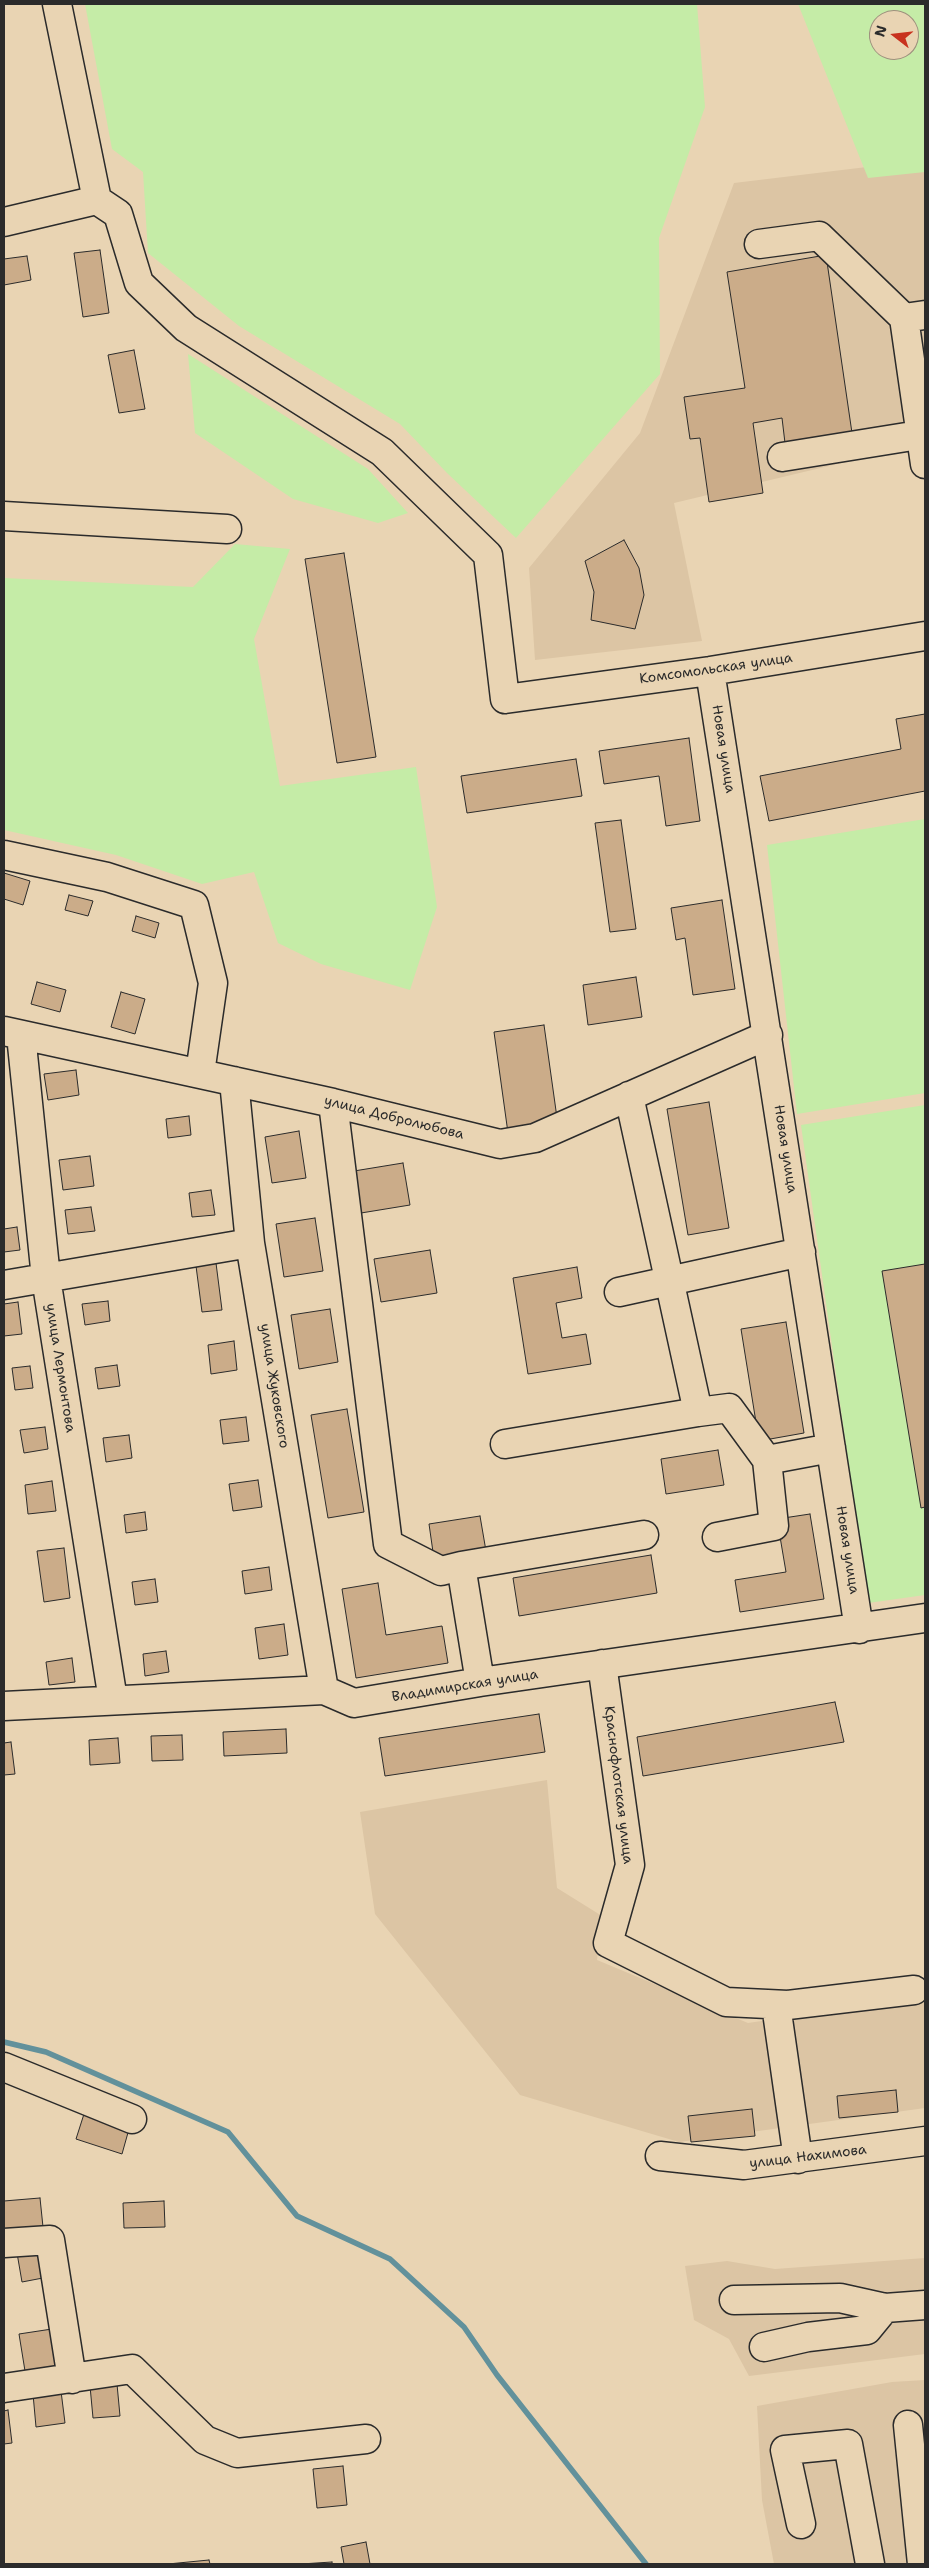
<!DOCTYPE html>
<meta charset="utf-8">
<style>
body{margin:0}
#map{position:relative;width:929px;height:2568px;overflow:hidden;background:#e9d4b3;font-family:"Shantell Sans",sans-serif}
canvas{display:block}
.frame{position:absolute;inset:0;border:5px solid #2b2b2b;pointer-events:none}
.north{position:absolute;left:869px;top:10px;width:50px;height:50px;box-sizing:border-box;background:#e9d4b3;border:1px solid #9d907d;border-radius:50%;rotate:286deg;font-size:14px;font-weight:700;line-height:20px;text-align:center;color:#2b2b2b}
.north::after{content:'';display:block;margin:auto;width:18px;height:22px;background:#c8321e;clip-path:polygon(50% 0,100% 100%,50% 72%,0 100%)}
</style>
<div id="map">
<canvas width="929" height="2568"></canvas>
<div class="frame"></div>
<div class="north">N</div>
</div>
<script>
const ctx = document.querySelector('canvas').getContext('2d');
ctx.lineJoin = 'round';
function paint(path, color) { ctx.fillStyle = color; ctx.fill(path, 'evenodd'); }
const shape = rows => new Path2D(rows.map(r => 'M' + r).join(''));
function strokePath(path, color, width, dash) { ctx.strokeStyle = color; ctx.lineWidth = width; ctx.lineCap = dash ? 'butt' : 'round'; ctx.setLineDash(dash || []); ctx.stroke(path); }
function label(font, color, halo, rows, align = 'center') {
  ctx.font = font + ' "Shantell Sans",sans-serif'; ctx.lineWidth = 4.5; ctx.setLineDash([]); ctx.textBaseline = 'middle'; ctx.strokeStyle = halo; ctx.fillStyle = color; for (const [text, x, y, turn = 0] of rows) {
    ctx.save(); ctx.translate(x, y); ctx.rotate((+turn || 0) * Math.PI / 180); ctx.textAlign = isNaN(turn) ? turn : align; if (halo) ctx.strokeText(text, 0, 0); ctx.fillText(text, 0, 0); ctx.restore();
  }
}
paint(shape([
 [925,160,925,443,674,503,702,641,535,660,529,568,640,433,734,183],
 [547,1780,557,1888,602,1916,597,1960,748,2023,925,1997,925,2108,679,2142,520,2095,375,1914,360,1812],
 [925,2258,925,2354,749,2376,729,2339,694,2320,685,2266,727,2261,775,2269],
 [925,2380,925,2564,774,2564,762,2500,757,2406,892,2382]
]), '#dcc5a4');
paint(shape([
 [85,4,697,4,705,107,659,238,660,374,516,538,447,473,400,424,239,326,148,253,143,172,112,149],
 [798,4,925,4,925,172,868,178],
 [879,20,909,20,909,50,879,50],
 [188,354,368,469,408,513,378,523,293,499,195,433],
 [235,544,290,549,254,639,280,786,416,767,437,907,410,990,321,964,278,943,254,872,202,884,116,855,4,830,4,578,193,587],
 [925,819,925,1093,797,1114,767,845],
 [925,1105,925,1595,868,1603,801,1125]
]), '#c5eca7');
strokePath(shape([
 [4,2042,46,2052,228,2132,297,2216,390,2259,464,2327,497,2375,646,2564]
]), '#62919b', 5.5);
const building = shape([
 [100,250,109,313,83,317,74,253,100,250],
 [826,255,852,433,785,443,782,418,753,423,763,493,709,502,700,438,690,439,684,397,745,388,727,272,826,255],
 [27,256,31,280,4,285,4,259,27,256],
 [134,350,145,409,119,413,108,355,134,350],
 [624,540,639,568,644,595,635,629,591,620,594,592,585,561,624,540],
 [344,553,376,757,337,763,305,559,344,553],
 [925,714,925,791,769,821,760,776,901,749,896,719,925,714],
 [689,738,700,821,666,826,659,776,604,784,599,751,689,738],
 [576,759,582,796,467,813,461,776,576,759],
 [621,820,636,929,610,932,595,823,621,820],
 [4,873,30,881,23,905,4,899,4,873],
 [69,895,93,901,88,916,65,910,69,895],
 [722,900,735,989,693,995,685,938,676,940,671,908,722,900],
 [136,916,159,923,155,938,132,931,136,916],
 [636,977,642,1017,588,1025,583,985,636,977],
 [37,982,66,990,60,1012,31,1004,37,982],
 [121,992,145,999,135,1034,111,1027,121,992],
 [544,1025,558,1125,508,1133,494,1032,544,1025],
 [76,1070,79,1095,48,1100,44,1074,76,1070],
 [709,1102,729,1228,688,1235,667,1109,709,1102],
 [189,1116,191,1135,168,1138,166,1119,189,1116],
 [299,1131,306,1178,272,1183,265,1137,299,1131],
 [90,1156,94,1186,63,1190,59,1160,90,1156],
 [403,1163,410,1205,361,1213,354,1171,403,1163],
 [211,1190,215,1215,192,1217,189,1193,211,1190],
 [91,1207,95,1231,68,1234,65,1210,91,1207],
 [315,1218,323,1271,284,1277,276,1224,315,1218],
 [17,1227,20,1250,4,1252,4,1229,17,1227],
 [430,1250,437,1293,381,1302,374,1259,430,1250],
 [216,1263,222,1310,202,1312,196,1266,216,1263],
 [925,1264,925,1507,921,1508,882,1271,925,1264],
 [577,1267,582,1298,556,1303,562,1338,586,1334,591,1364,528,1374,513,1278,577,1267],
 [108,1301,110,1321,85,1325,82,1304,108,1301],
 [18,1302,22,1334,4,1336,4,1304,18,1302],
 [330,1309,338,1362,299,1369,291,1315,330,1309],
 [786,1322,804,1433,759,1441,741,1329,786,1322],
 [234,1341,237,1370,211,1374,208,1345,234,1341],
 [117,1365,120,1386,98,1389,95,1368,117,1365],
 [30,1366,33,1388,15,1390,12,1368,30,1366],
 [347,1409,364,1512,328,1518,311,1415,347,1409],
 [246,1417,249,1441,223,1444,220,1420,246,1417],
 [45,1427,48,1449,24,1453,20,1430,45,1427],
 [129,1435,132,1458,106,1462,103,1438,129,1435],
 [718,1450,724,1485,666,1494,661,1459,718,1450],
 [258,1480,262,1507,233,1511,229,1484,258,1480],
 [52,1481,56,1511,28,1514,25,1485,52,1481],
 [145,1512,147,1530,126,1533,124,1515,145,1512],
 [810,1514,824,1599,740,1612,735,1580,786,1572,777,1519,810,1514],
 [480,1516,486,1551,434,1559,429,1524,480,1516],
 [64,1548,70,1598,44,1602,37,1551,64,1548],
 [651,1555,657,1593,519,1616,513,1578,651,1555],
 [269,1567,272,1590,245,1594,242,1571,269,1567],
 [155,1579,158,1602,135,1605,132,1582,155,1579],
 [378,1583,386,1635,442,1626,448,1663,356,1678,342,1589,378,1583],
 [284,1624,288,1655,259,1659,255,1628,284,1624],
 [166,1651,169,1672,145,1676,143,1654,166,1651],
 [72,1658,75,1682,49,1685,46,1662,72,1658],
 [835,1702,844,1742,643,1776,637,1737,835,1702],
 [539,1714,545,1752,385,1776,379,1738,539,1714],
 [286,1729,287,1753,224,1756,223,1732,286,1729],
 [182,1735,183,1760,152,1761,151,1736,182,1735],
 [118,1738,120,1763,90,1765,89,1740,118,1738],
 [11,1742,15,1774,4,1775,4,1743,11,1742],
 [896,2090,898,2112,839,2118,837,2096,896,2090],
 [752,2109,755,2136,691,2142,688,2116,752,2109],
 [84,2114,129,2129,122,2154,76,2139,84,2114],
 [40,2198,43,2227,4,2231,4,2201,40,2198],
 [164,2201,165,2227,124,2228,123,2203,164,2201],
 [43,2249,48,2277,22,2282,17,2253,43,2249],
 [52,2329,57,2366,25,2371,19,2334,52,2329],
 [117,2384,120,2416,93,2418,90,2386,117,2384],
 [61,2391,65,2423,36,2427,33,2394,61,2391],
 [8,2410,12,2443,4,2444,4,2411,8,2410],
 [343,2466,347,2505,317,2508,313,2469,343,2466],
 [366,2542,370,2564,344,2564,341,2547,366,2542],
 [209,2560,210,2564,168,2564,209,2560],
 [332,2562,332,2564,301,2564,332,2562]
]);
paint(building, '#cbac89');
strokePath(building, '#2b2b2b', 1);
const minor = shape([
 [57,4,97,200,118,214,139,283,186,328,382,452,488,555,505,699,710,671,925,636],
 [4,222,97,200],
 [759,244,819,236,904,318],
 [925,315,904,318,925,464],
 [782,457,925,434],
 [4,516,227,529],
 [710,671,859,1629],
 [4,855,107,877,194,905,213,983,200,1073],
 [4,1031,333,1103,500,1144,535,1138,768,1035],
 [21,1035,46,1278,113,1700],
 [234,1081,250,1243,324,1690],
 [333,1103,388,1544,441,1571,461,1566,644,1535],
 [4,1285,250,1243],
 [619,1292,801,1252],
 [698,1412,729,1408,767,1460],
 [505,1444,698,1412,629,1096],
 [717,1537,774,1526,767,1460,831,1448],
 [461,1566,480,1682],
 [602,1664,630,1865,608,1943,726,2002,788,2005,914,1990],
 [4,1706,324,1690,354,1703,480,1682,925,1618],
 [776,2005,798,2159],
 [4,2067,132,2119],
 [660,2156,744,2165,925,2141],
 [4,2243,50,2240,72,2379],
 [734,2300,840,2298,885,2308],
 [764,2347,808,2337,867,2330,885,2308,925,2305],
 [4,2388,132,2369,205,2440,237,2453,366,2439],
 [908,2425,922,2564],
 [801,2524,785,2450,848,2444,870,2564]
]);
strokePath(minor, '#2b2b2b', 31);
strokePath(minor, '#e9d4b3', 28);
label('14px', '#2b2b2b', '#e9d4b3', [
 ["Комсомольская улица",716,669,-8],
 ["Новая улица",723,749,81],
 ["улица Добролюбова",394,1118,14],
 ["Новая улица",785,1149,81],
 ["улица Лермонтова",60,1368,81],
 ["улица Жуковского",274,1386,81],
 ["Новая улица",847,1550,81],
 ["Владимирская улица",465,1686,-9],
 ["Краснофлотская улица",618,1785,83],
 ["улица Нахимова",808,2157,-7]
]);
</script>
